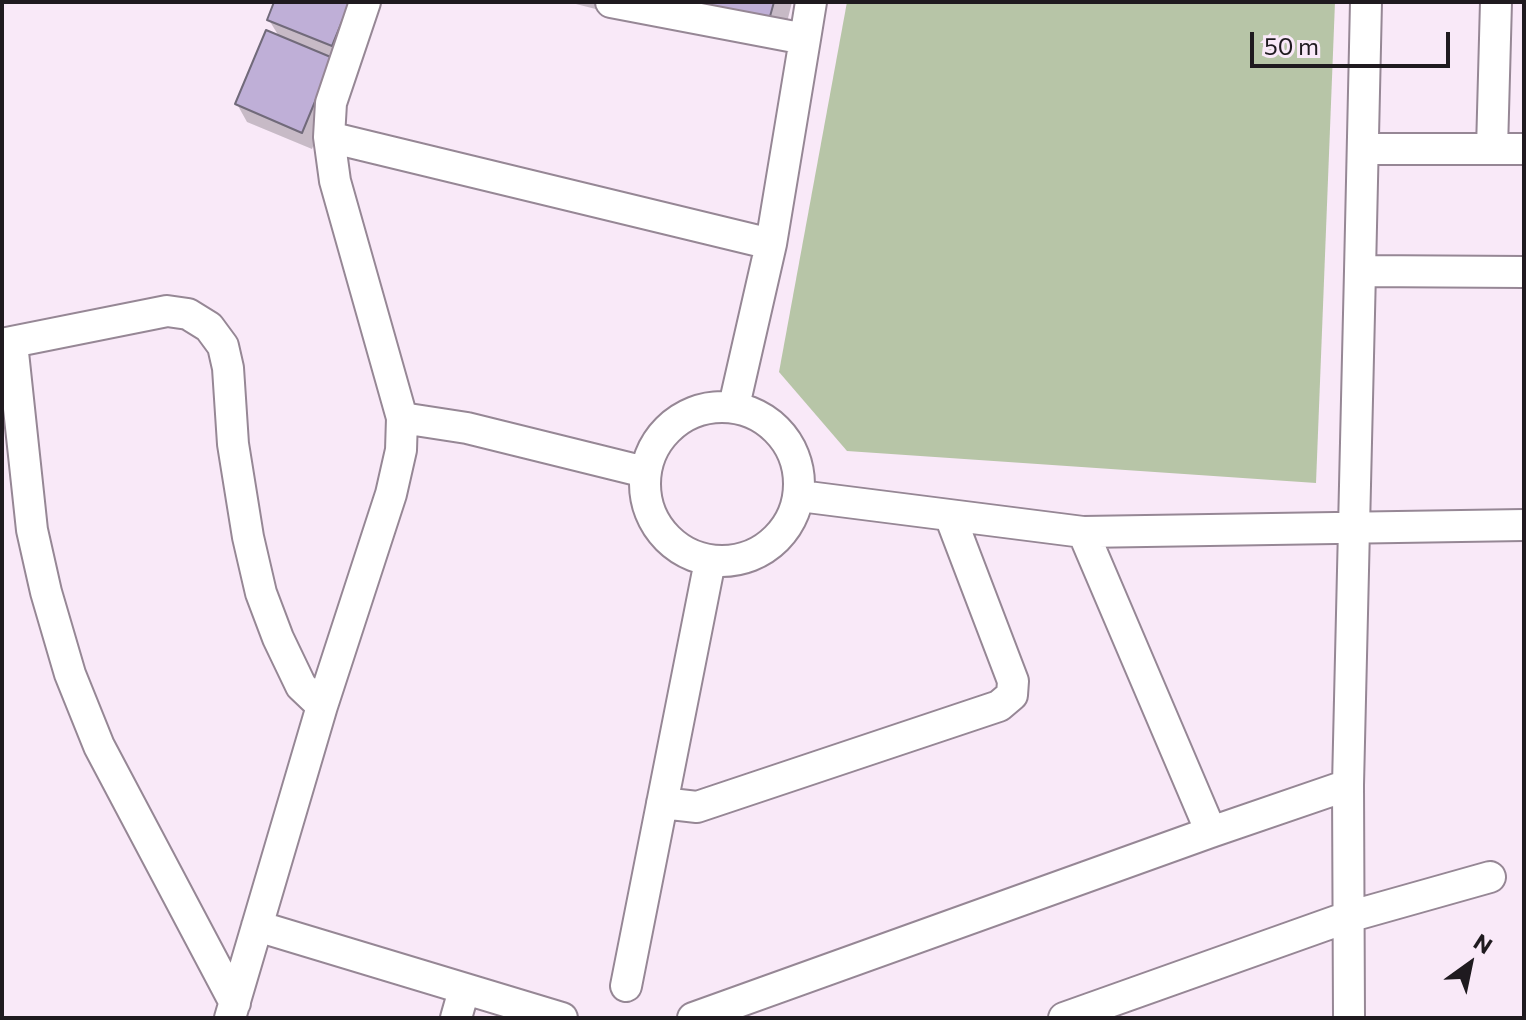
<!DOCTYPE html>
<style>
body{margin:0}
#map{position:relative;width:1526px;height:1020px;overflow:hidden;background:#f9e9f8;font-family:Commissioner,sans-serif}
canvas{display:block}
.frame{position:absolute;inset:0;border:4px solid #1f1a1f;pointer-events:none}
.north{position:absolute;left:1430px;top:924px;width:80px;height:80px;-webkit-text-stroke:6px #f9e9f8;paint-order:stroke;rotate:33deg;font-size:22px;font-weight:700;line-height:32px;text-align:center;color:#1f1a1f}
.north::after{content:'';display:block;margin:auto;width:28px;height:36px;background:#1f1a1f;clip-path:polygon(50% 0,100% 100%,50% 72%,0 100%)}
.scale{position:absolute;left:1250px;top:32px;width:200px;height:36px;box-sizing:border-box;border:4px solid #1f1a1f;border-top:0;padding-left:10px;font-size:24px;line-height:28px;white-space:nowrap;color:#1f1a1f;-webkit-text-stroke:6px #f9e9f8;paint-order:stroke}
</style>
<div id="map">
<canvas width="1526" height="1020"></canvas>
<div class="frame"></div>
<div class="north">N</div>
<div class="scale">50 m</div>
</div>
<script>
const ctx = document.querySelector('canvas').getContext('2d');
ctx.lineJoin = 'round';
function paint(path, color) { ctx.fillStyle = color; ctx.fill(path, 'evenodd'); }
const shape = rows => new Path2D(rows.map(r => 'M' + r).join(''));
function strokePath(path, color, width, dash) { ctx.strokeStyle = color; ctx.lineWidth = width; ctx.lineCap = dash ? 'butt' : 'round'; ctx.setLineDash(dash || []); ctx.stroke(path); }
paint(shape([
 [847,2,1335,2,1316,483,847,451,779,372]
]), '#b7c5a7');
paint(shape([
 [277,2,372,2,312,149,247,122,237,104,280,38,269,20],
 [568,2,652,2,647,22],
 [710,2,792,2,782,43]
]), '#0003');
const building = shape([
 [274,2,350,2,332,46,267,20,274,2],
 [708,2,774,2,769,20,707,5,708,2],
 [266,30,333,58,302,133,235,104,266,30]
]);
paint(building, '#bfafd7');
strokePath(building, '#716a7a', 2);
const minor = shape([
 [611,2,805,39,771,244,734,406],
 [1366,2,1360,271,1524,272],
 [805,39,811,2],
 [329,137,771,244],
 [1364,149,1524,149],
 [1492,149,1496,2],
 [12,343,32,530,46,592,70,674,99,746,235,1003],
 [2,344,167,311,188,314,209,327,223,346,228,368,233,444,248,537,261,593,278,638,301,686,322,706],
 '645 484a77 77 0 1 1 154 0a77 77 0 1 1-154 0Z',
 [402,418,467,428,645,472],
 [800,496,1083,532],
 [662,803,697,807,999,706,1012,695,1013,681,950,516],
 [1211,832,1083,532,1524,525],
 [257,926,562,1018],
 [626,986,710,561],
 [230,1018,322,706,391,494,401,450,402,418,335,181,329,137,331,103,365,2],
 [456,1018,464,990],
 [693,1018,1211,832,1348,785],
 [1064,1018,1348,917,1490,877],
 [1349,1018,1348,785,1360,271]
]);
strokePath(minor, '#968795', 34);
strokePath(minor, '#fff', 30);
</script>
